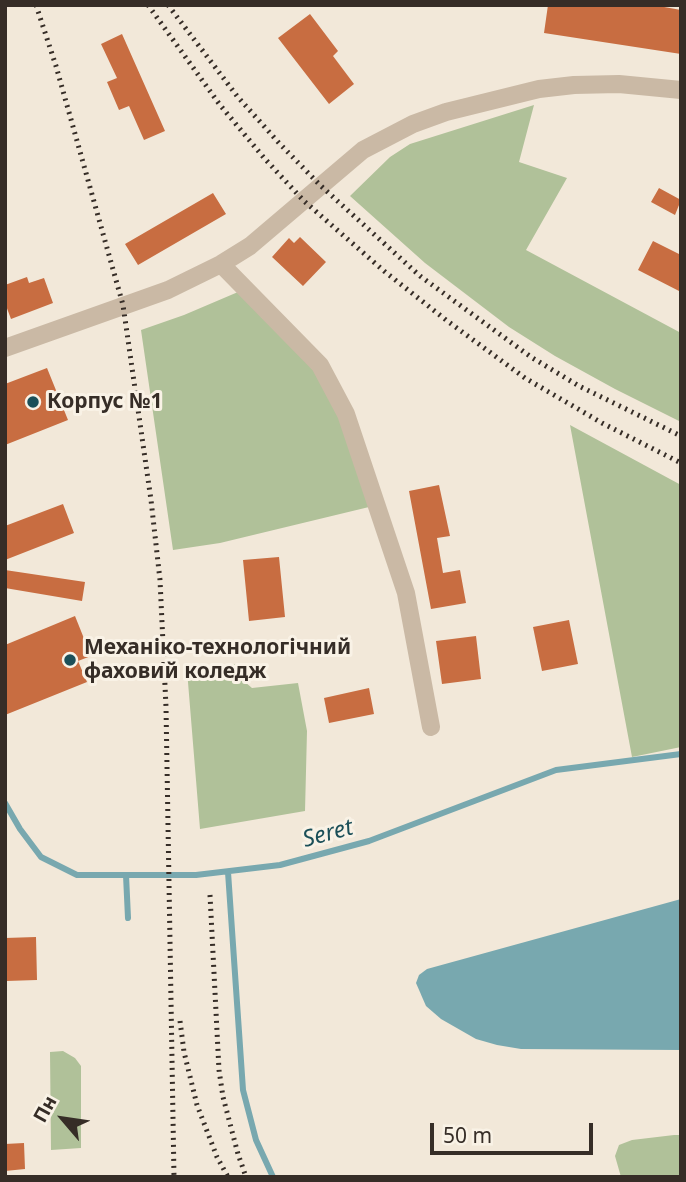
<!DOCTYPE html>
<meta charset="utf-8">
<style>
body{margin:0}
#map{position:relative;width:686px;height:1182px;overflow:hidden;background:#f2e8d9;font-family:"Noto Sans",sans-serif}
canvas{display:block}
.frame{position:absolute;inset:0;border:7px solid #362d27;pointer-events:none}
.north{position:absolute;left:28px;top:1084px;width:70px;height:70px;-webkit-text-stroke:5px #f9f2e6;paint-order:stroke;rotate:299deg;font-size:19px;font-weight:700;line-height:28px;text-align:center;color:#362d27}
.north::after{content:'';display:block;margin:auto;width:24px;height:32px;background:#362d27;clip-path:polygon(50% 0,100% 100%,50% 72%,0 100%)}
.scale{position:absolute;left:430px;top:1123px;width:163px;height:32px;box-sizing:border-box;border:4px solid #362d27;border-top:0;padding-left:9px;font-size:21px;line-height:24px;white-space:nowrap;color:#362d27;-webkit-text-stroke:5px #f9f2e6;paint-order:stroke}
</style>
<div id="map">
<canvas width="686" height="1182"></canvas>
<div class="frame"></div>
<div class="north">Пн</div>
<div class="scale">50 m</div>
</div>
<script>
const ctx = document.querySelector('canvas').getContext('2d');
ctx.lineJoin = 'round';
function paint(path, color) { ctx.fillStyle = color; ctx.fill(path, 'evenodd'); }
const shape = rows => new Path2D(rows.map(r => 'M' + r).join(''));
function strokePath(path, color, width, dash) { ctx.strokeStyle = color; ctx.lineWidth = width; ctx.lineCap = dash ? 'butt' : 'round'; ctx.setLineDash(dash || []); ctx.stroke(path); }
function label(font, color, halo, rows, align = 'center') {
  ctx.font = font + ' "Noto Sans",sans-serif'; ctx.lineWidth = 6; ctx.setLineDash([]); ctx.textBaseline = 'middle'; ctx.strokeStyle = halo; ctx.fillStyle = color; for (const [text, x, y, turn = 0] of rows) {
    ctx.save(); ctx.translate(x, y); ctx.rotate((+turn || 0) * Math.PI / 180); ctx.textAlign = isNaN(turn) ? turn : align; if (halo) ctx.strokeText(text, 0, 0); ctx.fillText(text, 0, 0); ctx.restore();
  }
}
paint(shape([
 [534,105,519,162,567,178,526,250,681,333,681,422,615,389,555,356,509,327,425,263,350,196,390,157,410,144],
 [238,292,315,366,341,416,369,507,220,543,173,550,141,330,184,315],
 [570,425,681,485,681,747,632,757],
 [236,664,238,676,252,688,298,683,307,731,305,811,200,829,187,670],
 [63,1051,75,1058,81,1066,81,1148,51,1150,50,1052],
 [674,1135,681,1135,681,1177,621,1177,615,1156,619,1145,632,1140]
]), '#b0c199');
paint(shape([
 [681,899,681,1050,521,1049,497,1045,476,1039,441,1019,426,1006,416,983,419,975,427,969]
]), '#78a8af');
strokePath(shape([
 [5,803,20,829,41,857,77,875,196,875,280,865,369,841,556,770,681,754],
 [228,872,243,1090,256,1140,273,1177],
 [126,875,128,918]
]), '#78a8af', 6);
paint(shape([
 [548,5,653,5,681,10,681,54,544,33],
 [310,14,338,51,333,56,354,84,329,104,278,38],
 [122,34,165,131,144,140,129,106,119,110,107,82,117,78,101,44],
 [659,188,681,200,675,215,651,202],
 [213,193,226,214,138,265,125,244],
 [300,237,326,262,303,286,272,257,289,238,294,243],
 [653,241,681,255,681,292,638,270],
 [27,277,29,283,44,278,53,303,11,319,5,303,5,285],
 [47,368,68,420,5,445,5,384],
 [439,485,450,536,437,538,443,573,460,570,466,603,431,609,409,491],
 [63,504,74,533,5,560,5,526],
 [279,557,285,617,249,621,243,560],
 [5,570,85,582,82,601,5,588],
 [75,616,91,656,78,661,87,682,5,715,5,645],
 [569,620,578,664,542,671,533,627],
 [476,636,481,679,442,684,436,641],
 [369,688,374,714,329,723,324,698],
 [36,937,37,980,6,981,5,938],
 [24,1143,25,1169,5,1171,5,1144]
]), '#c86d41');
strokePath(shape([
 [221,264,320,365,346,414,406,593,431,727],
 [5,348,168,290,221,264,250,246,363,150,413,124,446,112,539,89,574,85,619,84,681,90]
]), '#cab9a5', 18);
strokePath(shape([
 [36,5,56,66,123,305,151,500,160,580,166,707,174,1177],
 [148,5,220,105,265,159,304,201,384,271,446,320,525,378,602,423,681,463],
 [168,5,237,96,279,143,321,186,420,276,531,357,579,386,681,436],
 [210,895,219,1070,223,1097,238,1154,246,1177],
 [180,1021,184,1052,197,1105,217,1157,228,1177]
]), '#362d27', 5, [2, 5]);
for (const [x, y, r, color] of [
 [33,402,7,"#1b4f58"],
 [70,660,7,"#1b4f58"]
]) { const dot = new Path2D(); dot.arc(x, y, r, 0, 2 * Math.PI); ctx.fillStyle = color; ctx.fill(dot); strokePath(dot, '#f9f2e6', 2.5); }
label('bold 21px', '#362d27', '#f9f2e6', [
 ["Корпус №1",47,402],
 ["Механіко-технологічний",84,648],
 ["фаховий коледж",84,672]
], 'left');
label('italic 23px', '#1b4f58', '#f9f2e6', [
 ["Seret",328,834,-15]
]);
</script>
